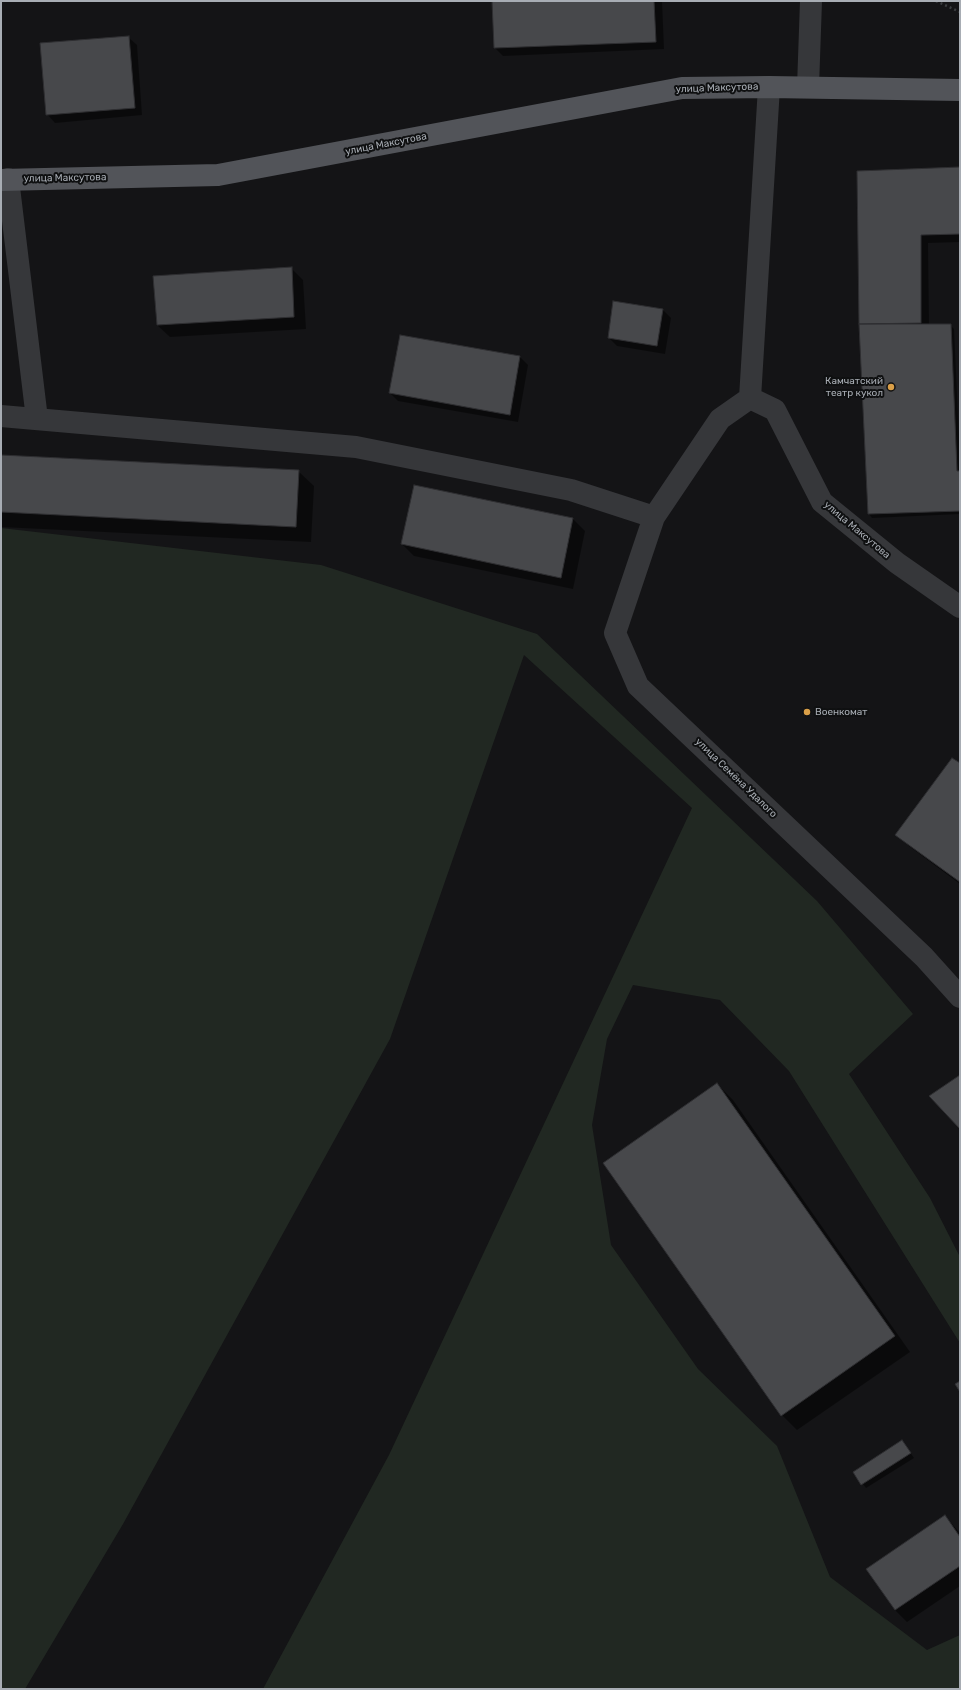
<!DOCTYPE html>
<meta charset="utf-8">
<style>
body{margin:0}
#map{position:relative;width:961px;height:1690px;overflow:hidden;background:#141416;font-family:Rubik,sans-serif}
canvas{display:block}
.frame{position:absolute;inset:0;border:2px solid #a8adb4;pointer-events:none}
</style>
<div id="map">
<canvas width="961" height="1690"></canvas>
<div class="frame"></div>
</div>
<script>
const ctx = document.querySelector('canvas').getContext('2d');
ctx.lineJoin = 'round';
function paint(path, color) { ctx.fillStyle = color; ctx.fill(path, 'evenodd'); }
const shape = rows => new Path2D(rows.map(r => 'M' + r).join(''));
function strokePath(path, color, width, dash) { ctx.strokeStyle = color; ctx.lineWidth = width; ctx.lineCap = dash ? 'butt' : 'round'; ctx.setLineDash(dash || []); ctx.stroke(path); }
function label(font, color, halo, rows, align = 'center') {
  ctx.font = font + ' Rubik,sans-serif'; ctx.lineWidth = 4; ctx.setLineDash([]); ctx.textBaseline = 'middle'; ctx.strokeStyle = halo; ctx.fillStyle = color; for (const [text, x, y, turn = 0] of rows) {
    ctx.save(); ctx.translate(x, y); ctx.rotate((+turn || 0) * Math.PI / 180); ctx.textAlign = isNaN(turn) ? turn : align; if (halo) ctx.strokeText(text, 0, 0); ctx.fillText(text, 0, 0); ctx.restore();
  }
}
paint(shape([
 [1,528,321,565,537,634,817,901,913,1014,849,1074,930,1198,960,1257,960,1343,789,1071,720,1000,633,985,607,1039,592,1125,611,1245,698,1369,777,1446,830,1577,927,1650,960,1635,960,1689,263,1689,389,1455,692,808,524,655,390,1039,123,1524,25,1689,1,1689]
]), '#212822');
paint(shape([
 [493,1,662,1,664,49,503,56,495,48],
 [128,37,137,45,142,115,55,123,47,114],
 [960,168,960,242,928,243,929,325,950,325,954,329,960,459,960,514,872,518,869,514,860,324],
 [291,268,303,280,306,329,170,337,157,325],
 [663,310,671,318,665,354,617,346,609,338],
 [520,357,528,365,518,422,398,401,390,393],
 [1,456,298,471,314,486,311,542,1,527],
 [573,519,585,531,573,589,414,556,402,544],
 [960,765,960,884,909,846,897,834],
 [717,1084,733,1100,910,1352,797,1430,782,1415],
 [902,1441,914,1458,866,1488,854,1472],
 [945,1516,960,1533,960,1586,907,1622,895,1610,867,1569]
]), '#0007');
const building = shape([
 [492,1,654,1,656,42,494,48,492,1],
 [129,36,135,108,46,115,40,43,129,36],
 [960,167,960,234,921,235,921,323,859,324,857,171,960,167],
 [292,267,294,317,157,325,153,276,292,267],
 [613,301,663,309,657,346,608,338,613,301],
 [859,324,951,324,957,471,960,471,960,511,868,514,859,324],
 [400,335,520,356,510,415,389,393,400,335],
 [1,455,299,470,296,527,1,512,1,455],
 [414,485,573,518,561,578,401,544,414,485],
 [952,758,960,763,960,882,895,835,952,758],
 [960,1075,960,1129,929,1096,960,1075],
 [717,1083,895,1336,781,1416,603,1163,717,1083],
 [960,1381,960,1392,955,1384,960,1381],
 [902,1440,911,1453,861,1485,853,1472,902,1440],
 [945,1515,960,1537,960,1566,895,1610,866,1569,945,1515]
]);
paint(building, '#47484b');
strokePath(building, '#2f2f32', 1);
strokePath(shape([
 [936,1,960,12]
]), '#3c3e41', 2.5, [2, 3]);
strokePath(shape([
 [769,87,750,398,720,419,654,517,615,633,638,686,924,957,960,997],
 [808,87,811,1],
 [8,179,37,419],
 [750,398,775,410,822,502,897,563,960,607],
 [1,416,356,447,571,490,654,517]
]), '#36373a', 22);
strokePath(shape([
 [1,180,218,175,682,88,769,87,960,90]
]), '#525459', 22);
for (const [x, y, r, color] of [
 [891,387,4,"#da9f48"],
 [807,712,4,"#da9f48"]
]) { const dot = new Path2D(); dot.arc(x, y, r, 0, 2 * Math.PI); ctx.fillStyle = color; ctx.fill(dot); strokePath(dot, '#0f1011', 1.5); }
label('10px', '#a8adb4', '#0f1011', [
 ["улица Максутова",717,88,-2],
 ["улица Максутова",386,144,-11],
 ["улица Максутова",65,178,-1],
 ["улица Максутова",857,530,40],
 ["улица Семёна Удалого",736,778,44]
]);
label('10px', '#a8adb4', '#0f1011', [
 ["Камчатский",883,381],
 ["театр кукол",883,393],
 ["Военкомат",815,712,"left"]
], 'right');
</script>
